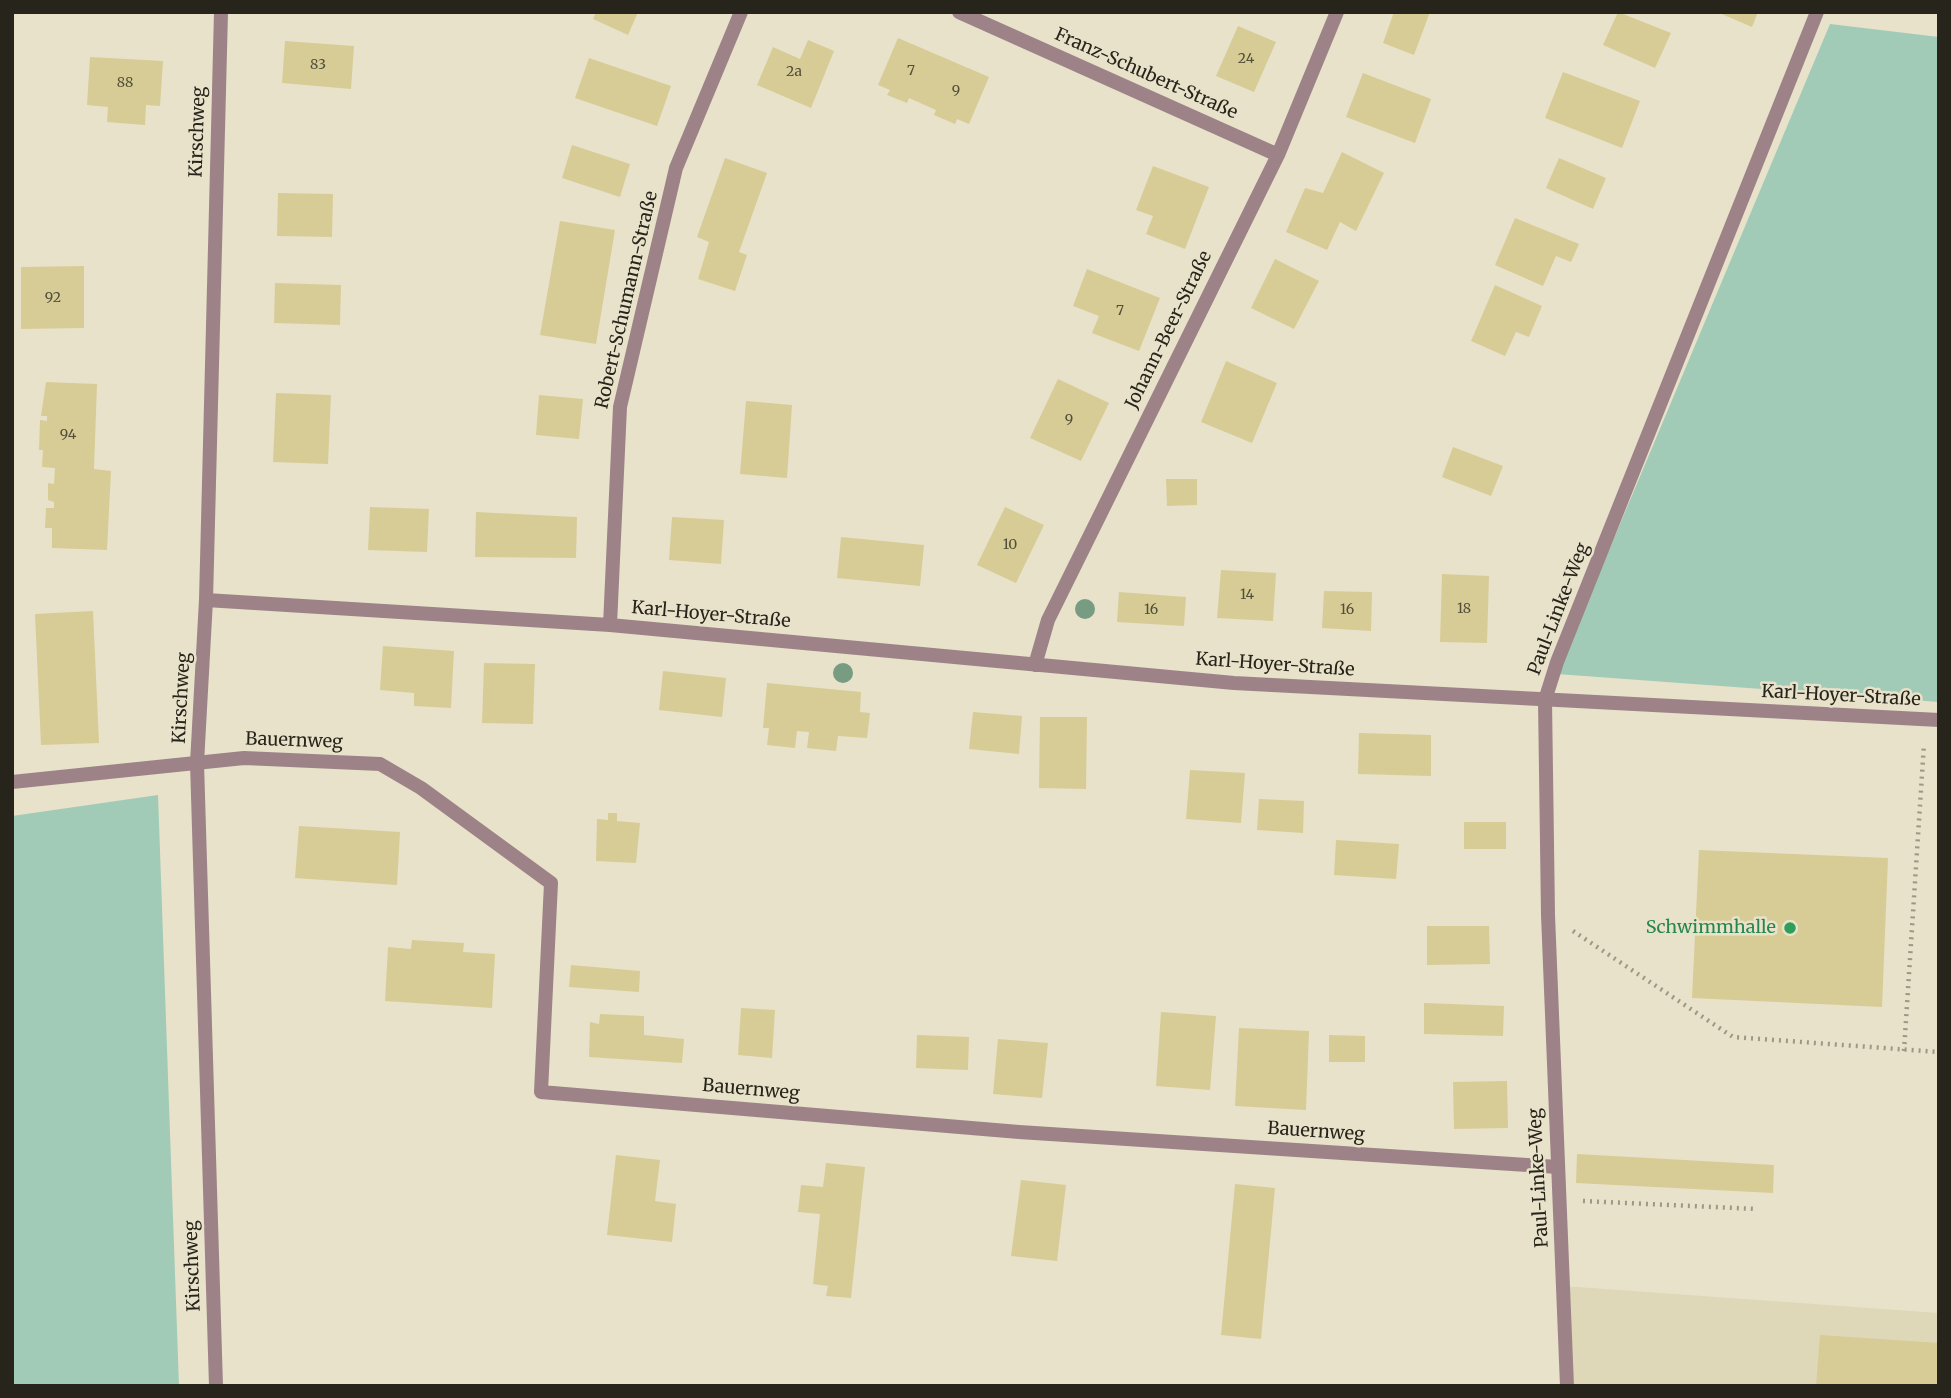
<!DOCTYPE html>
<meta charset="utf-8">
<style>
body{margin:0}
#map{position:relative;width:1951px;height:1398px;overflow:hidden;background:#e8e2ca;font-family:Merriweather,serif}
canvas{display:block}
.frame{position:absolute;inset:0;border:14px solid #26241b;pointer-events:none}
</style>
<div id="map">
<canvas width="1951" height="1398"></canvas>
<div class="frame"></div>
</div>
<script>
const ctx = document.querySelector('canvas').getContext('2d');
ctx.lineJoin = 'round';
function paint(path, color) { ctx.fillStyle = color; ctx.fill(path, 'evenodd'); }
const shape = rows => new Path2D(rows.map(r => 'M' + r).join(''));
function strokePath(path, color, width, dash) { ctx.strokeStyle = color; ctx.lineWidth = width; ctx.lineCap = dash ? 'butt' : 'round'; ctx.setLineDash(dash || []); ctx.stroke(path); }
function label(font, color, halo, rows, align = 'center') {
  ctx.font = font + ' Merriweather,serif'; ctx.lineWidth = 5; ctx.setLineDash([]); ctx.textBaseline = 'middle'; ctx.strokeStyle = halo; ctx.fillStyle = color; for (const [text, x, y, turn = 0] of rows) {
    ctx.save(); ctx.translate(x, y); ctx.rotate((+turn || 0) * Math.PI / 180); ctx.textAlign = isNaN(turn) ? turn : align; if (halo) ctx.strokeText(text, 0, 0); ctx.fillText(text, 0, 0); ctx.restore();
  }
}
paint(shape([
 [1563,1286,1939,1313,1939,1386,1569,1386]
]), '#ded8b8');
paint(shape([
 [1830,24,1939,37,1939,702,1557,674],
 [158,795,179,1386,12,1386,12,816]
]), '#a1cbb7');
paint(shape([
 [596,12,638,12,628,35,593,19],
 [1394,12,1430,12,1414,55,1383,43],
 [1618,12,1671,33,1655,68,1603,45],
 [1717,12,1758,12,1752,27],
 [1238,26,1276,42,1254,92,1216,76],
 [898,38,989,77,969,124,957,119,955,124,934,115,936,110,909,98,907,103,887,95,890,90,878,85],
 [808,40,834,51,811,108,757,85,773,47,800,59],
 [285,41,354,46,351,89,282,83],
 [90,57,163,61,160,106,146,105,145,125,107,122,108,107,87,105],
 [589,58,671,86,657,126,575,98],
 [1563,72,1640,101,1622,148,1545,118],
 [1363,73,1431,99,1415,143,1346,117],
 [572,145,630,164,620,197,562,178],
 [1342,152,1384,173,1356,231,1340,222,1327,250,1286,232,1305,188,1323,193],
 [725,158,767,173,739,252,747,255,735,291,698,279,709,242,697,237],
 [1559,158,1606,178,1593,209,1546,188],
 [1153,166,1209,187,1185,249,1146,234,1153,216,1136,210],
 [278,193,333,194,332,237,277,236],
 [1515,218,1579,244,1571,262,1556,256,1543,286,1495,265],
 [560,221,615,230,596,344,540,335],
 [1275,259,1319,281,1294,329,1251,308],
 [84,266,84,328,21,329,21,267],
 [1087,269,1160,298,1139,351,1092,333,1099,316,1073,306],
 [275,283,341,285,340,325,274,323],
 [1495,285,1542,306,1529,337,1516,332,1505,356,1471,341],
 [1226,361,1277,383,1252,443,1201,422],
 [1058,379,1109,403,1081,461,1030,438],
 [46,382,97,384,94,469,111,471,107,550,52,548,52,528,45,528,46,508,54,508,54,502,48,500,48,483,54,484,55,468,42,467,43,450,39,450,40,420,47,421,47,416,41,416],
 [276,393,331,395,328,464,273,462],
 [539,395,583,399,579,439,536,435],
 [746,401,792,405,787,478,740,474],
 [1453,447,1503,466,1491,496,1442,477],
 [1166,479,1197,479,1197,505,1167,506],
 [370,507,429,509,427,552,368,550],
 [1005,507,1044,525,1016,583,977,565],
 [476,512,577,517,576,558,475,557],
 [672,517,724,520,721,564,669,560],
 [841,537,924,545,920,586,837,578],
 [1221,570,1276,573,1273,621,1217,618],
 [1442,574,1489,576,1487,643,1440,642],
 [1324,591,1372,592,1371,631,1322,628],
 [1119,592,1186,597,1184,626,1117,622],
 [93,611,99,743,41,745,35,614],
 [383,646,454,651,451,708,414,706,414,693,380,690],
 [484,663,535,664,533,724,482,723],
 [663,671,726,678,722,717,659,710],
 [767,683,861,692,860,712,870,713,867,738,838,736,836,751,807,748,809,732,797,731,795,748,767,745,769,728,763,728],
 [973,712,1022,716,1019,754,969,749],
 [1040,717,1087,717,1086,789,1039,788],
 [1359,733,1431,735,1431,776,1358,774],
 [1190,770,1245,773,1241,823,1186,819],
 [1259,799,1304,801,1303,833,1257,830],
 [608,813,617,813,617,821,640,823,636,863,596,861,597,819,608,820],
 [1464,822,1506,822,1506,849,1464,849],
 [299,826,400,832,397,885,295,878],
 [1336,840,1399,844,1396,879,1334,875],
 [1699,850,1888,858,1882,1007,1692,998],
 [1427,926,1489,926,1490,964,1427,965],
 [412,940,464,943,463,952,495,954,492,1008,385,1001,388,947,411,949],
 [571,965,640,971,639,992,569,987],
 [1424,1003,1504,1006,1503,1036,1424,1034],
 [741,1008,775,1010,772,1058,738,1055],
 [1161,1012,1216,1016,1210,1090,1156,1086],
 [600,1014,644,1016,644,1035,684,1039,682,1063,589,1057,590,1022,599,1024],
 [1239,1028,1309,1031,1306,1110,1235,1106],
 [917,1035,969,1037,968,1070,916,1068],
 [1329,1035,1365,1036,1365,1062,1329,1062],
 [998,1039,1048,1043,1042,1098,993,1094],
 [1507,1081,1508,1128,1454,1129,1453,1082],
 [1577,1154,1774,1165,1773,1193,1576,1183],
 [616,1155,660,1160,655,1201,676,1204,672,1242,607,1235],
 [826,1163,865,1167,851,1298,826,1296,828,1286,813,1284,820,1214,798,1212,801,1185,823,1187],
 [1021,1180,1066,1185,1057,1261,1011,1256],
 [1235,1184,1275,1188,1261,1339,1221,1335],
 [1820,1335,1939,1343,1938,1386,1816,1386]
]), '#d7cc96');
strokePath(shape([
 [1573,931,1733,1037,1939,1052],
 [1904,1051,1924,744],
 [1583,1201,1757,1209]
]), '#9d9886', 4.5, [2, 5]);
strokePath(shape([
 [1545,700,1548,915,1567,1386]
]), '#9d8387', 14);
strokePath(shape([
 [959,12,1278,155],
 [206,600,610,625,1234,683,1939,720],
 [610,625,620,407,676,168,741,12],
 [1035,665,1048,620,1278,155,1337,12],
 [1545,700,1557,662,1817,12],
 [12,782,244,758,380,764,421,788,551,883,541,1092,1019,1132,1558,1167],
 [216,1386,197,763,206,600,221,12]
]), '#9d8387', 14);
ctx.fillStyle = '#789c82';
for (const [x, y] of [
 [1085,609],
 [843,673]
]) { ctx.beginPath(); ctx.arc(x, y, 10, 0, 2 * Math.PI); ctx.fill(); }
for (const [x, y, r, color] of [
 [1790,928,7,"#2e9e5b"]
]) { const dot = new Path2D(); dot.arc(x, y, r, 0, 2 * Math.PI); ctx.fillStyle = color; ctx.fill(dot); strokePath(dot, '#e8e2ca', 2.5); }
label('14px', '#524e3a', null, [
 ["24",1246,59],
 ["83",318,65],
 ["7",911,71],
 ["2a",794,72],
 ["88",125,83],
 ["9",956,91],
 ["92",53,298],
 ["7",1120,311],
 ["9",1069,420],
 ["94",68,435],
 ["10",1010,545],
 ["14",1247,595],
 ["18",1464,609],
 ["16",1151,610],
 ["16",1347,610]
]);
label('18px', '#26241b', '#e8e2ca', [
 ["Franz-Schubert-Straße",1146,74,24],
 ["Kirschweg",198,132,-88],
 ["Robert-Schumann-Straße",627,300,-77],
 ["Johann-Beer-Straße",1169,330,-64],
 ["Paul-Linke-Weg",1559,609,-69],
 ["Karl-Hoyer-Straße",711,615,5],
 ["Karl-Hoyer-Straße",1275,665,4],
 ["Karl-Hoyer-Straße",1841,696,3],
 ["Kirschweg",182,698,-87],
 ["Bauernweg",294,741,2],
 ["Bauernweg",751,1090,5],
 ["Bauernweg",1316,1132,4],
 ["Paul-Linke-Weg",1539,1178,-93],
 ["Kirschweg",193,1266,-92]
]);
label('18px', '#27864d', '#e8e2ca', [
 ["Schwimmhalle",1776,928]
], 'right');
</script>
